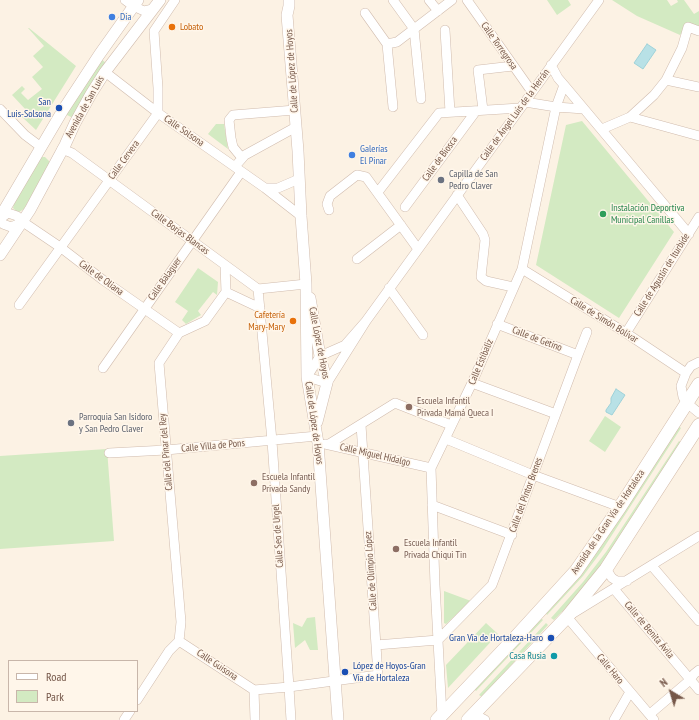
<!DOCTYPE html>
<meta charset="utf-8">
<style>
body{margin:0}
#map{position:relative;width:699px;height:720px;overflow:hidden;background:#fcf2e4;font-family:"PT Sans Narrow",sans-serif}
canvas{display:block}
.legend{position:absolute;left:8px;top:660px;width:130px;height:52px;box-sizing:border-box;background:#fff6ea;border:1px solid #c8b6aa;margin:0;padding:5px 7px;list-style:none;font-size:12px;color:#755749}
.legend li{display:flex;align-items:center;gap:8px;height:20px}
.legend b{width:20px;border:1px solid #c8b6aa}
.north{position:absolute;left:651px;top:672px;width:40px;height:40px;-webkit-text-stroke:3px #fff6ea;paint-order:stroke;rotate:322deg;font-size:11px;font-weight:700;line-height:16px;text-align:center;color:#755749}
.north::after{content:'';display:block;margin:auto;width:14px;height:18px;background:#755749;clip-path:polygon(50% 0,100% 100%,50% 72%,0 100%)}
</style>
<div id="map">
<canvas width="699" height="720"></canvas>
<ul class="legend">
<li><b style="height:5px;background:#fff"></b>Road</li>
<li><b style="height:11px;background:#d3eac2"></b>Park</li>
</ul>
<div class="north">N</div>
</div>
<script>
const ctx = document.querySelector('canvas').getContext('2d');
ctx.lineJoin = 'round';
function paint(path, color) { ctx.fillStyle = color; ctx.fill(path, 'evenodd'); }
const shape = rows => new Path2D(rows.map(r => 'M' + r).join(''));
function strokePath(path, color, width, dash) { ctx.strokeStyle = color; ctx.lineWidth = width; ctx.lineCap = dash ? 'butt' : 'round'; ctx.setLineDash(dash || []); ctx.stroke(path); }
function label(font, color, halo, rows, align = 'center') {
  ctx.font = font + ' "PT Sans Narrow",sans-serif'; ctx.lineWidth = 3; ctx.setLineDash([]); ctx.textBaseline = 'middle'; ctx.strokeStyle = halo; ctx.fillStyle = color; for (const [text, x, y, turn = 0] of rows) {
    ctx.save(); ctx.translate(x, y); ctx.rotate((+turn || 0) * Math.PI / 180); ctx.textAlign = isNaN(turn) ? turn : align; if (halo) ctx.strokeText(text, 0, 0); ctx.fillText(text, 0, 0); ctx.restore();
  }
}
paint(shape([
 [547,0,568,0,571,5,557,15],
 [612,0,667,0,671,6,678,2,677,0,684,0,694,14,699,11,699,28,688,25,680,35,637,16],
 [28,28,29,28,76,66,36,130,21,116,27,111,12,95,22,86,25,89,21,93,28,100,42,89,32,77,43,67,33,56,44,46],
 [101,59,106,63,73,118,65,114],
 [582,121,674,232,619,318,536,265,566,125],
 [216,124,224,124,228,149,208,134],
 [42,157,45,157,49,161,49,164,24,209,19,212,16,211,13,208,14,204,38,162],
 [198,268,218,282,217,295,213,292,198,311,201,315,186,324,182,320,188,311,175,302],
 [605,416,621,427,605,452,589,441],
 [677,425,681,428,601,552,583,576,547,615,545,612],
 [679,441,682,443,615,547,582,591,554,620,551,618,583,582,606,552],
 [107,449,114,541,0,549,0,456],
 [444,591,471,601,446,624,444,623],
 [315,617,318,650,310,650,305,640,295,648,293,623,302,627,307,618],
 [540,617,543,620,476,691,474,689],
 [486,623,498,634,448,688,446,665],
 [546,623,548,625,482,697,479,695]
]), '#d3eac2');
const water = shape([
 [647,44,656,50,643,69,634,63,647,44],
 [616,389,625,395,612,415,606,412,606,410,611,403,611,398,616,389]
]);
paint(water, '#b8e1e6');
strokePath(water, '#9ed1d8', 1);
const minor = shape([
 [125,0,133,6,144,11,153,9],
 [393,0,414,29,421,99],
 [429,0,438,11],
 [467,0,532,92],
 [365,13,387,44,397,42,452,0],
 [445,30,450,112],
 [387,44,393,107],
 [105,72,158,113,265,188,301,216],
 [666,80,699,87],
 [564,85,689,234],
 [525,102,556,107,564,85,558,78,551,65],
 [0,109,25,135,41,147],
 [483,110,478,70,513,66],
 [630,117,699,136],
 [602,129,630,117,654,95,666,80,682,48,688,27,699,31],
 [62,149,72,153,258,289,306,284],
 [242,158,233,147,231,138,229,120,233,115,295,110],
 [238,163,245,155,296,127],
 [265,188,278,188,299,179],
 [378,192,439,113,520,108],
 [457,195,483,234,485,240,481,277,486,281,513,287],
 [405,207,476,111],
 [329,210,327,204,330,196,357,175,366,177,418,249],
 [0,219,8,213,17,216,23,222,11,227,3,224,0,221],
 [23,222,60,247,103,280,179,333],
 [357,259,401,225],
 [225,265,226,292],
 [522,269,626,333,686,373],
 [389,288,423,335],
 [258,289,272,441,289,687,378,675,361,425],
 [226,292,260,308],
 [19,305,158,113,158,88,154,31,175,0],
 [366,321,345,345,320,356,307,377,327,383,366,321,599,0],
 [497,324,578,355],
 [626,333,699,217],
 [699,362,691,366,686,373,681,386,683,397,687,403,699,413],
 [103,368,241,172],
 [472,383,556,414],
 [446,439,533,475,620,507],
 [325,444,431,468],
 [329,444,395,403,451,425],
 [109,453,166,450,317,436],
 [432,505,512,535],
 [652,566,699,621],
 [606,569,612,578,617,581,627,581],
 [614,589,699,690],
 [438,640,492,585,578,355,587,332],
 [179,641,181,622,159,363,179,333,205,321,226,292],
 [179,641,254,690],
 [376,645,438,640],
 [137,700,169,651,179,641],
 [474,714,485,720],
 [650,714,690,680,694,674,699,670],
 [442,715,435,585,431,468,472,383,522,269,556,107,584,109],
 [124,720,130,711],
 [255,720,254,690,289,687,291,720],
 [614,720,630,692],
 [654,720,567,617,699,536]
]);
const tertiary = shape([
 [289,0,289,6,287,15,298,151,301,216,306,284,307,377,318,443,338,720],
 [0,217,63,110,99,55,138,0],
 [0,255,30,210,65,145,75,123,91,94,105,72,160,0],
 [310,298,320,356,327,383,317,422]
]);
const secondary = shape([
 [437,720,513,640,576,571,620,507,699,384],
 [468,720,567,617,606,569,699,425]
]);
strokePath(minor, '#d0bbad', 10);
strokePath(tertiary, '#d0bbad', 12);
strokePath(secondary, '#d3bbaa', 14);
strokePath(minor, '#fff', 9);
strokePath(tertiary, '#fff', 11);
strokePath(secondary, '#fff', 13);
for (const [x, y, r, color] of [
 [112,17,4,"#3f7fe0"],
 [172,27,4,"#e8710a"],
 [59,108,4,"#1a4fb4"],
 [352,155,4,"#3f7fe0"],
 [441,180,4,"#6b7280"],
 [603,214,4,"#2e9e5b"],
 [293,321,4,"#e8710a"],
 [409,407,4,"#8d6e63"],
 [71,423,4,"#6b7280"],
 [254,483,4,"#8d6e63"],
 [396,549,4,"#8d6e63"],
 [551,638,4,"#1a4fb4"],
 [554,656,4,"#0f9aa8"],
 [345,672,4,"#1a4fb4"]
]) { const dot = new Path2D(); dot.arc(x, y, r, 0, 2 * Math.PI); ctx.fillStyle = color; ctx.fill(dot); strokePath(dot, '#fff6ea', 1.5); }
label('10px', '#366cbe', '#fff6ea', [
 ["Dia",120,17],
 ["Galerías",360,149],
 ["El Pinar",360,161]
], 'left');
label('10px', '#c56008', '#fff6ea', [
 ["Lobato",180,27],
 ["Cafetería",285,315,"right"],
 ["Mary-Mary",285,327,"right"]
], 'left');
label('10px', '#755749', '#fff6ea', [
 ["Calle Torregrosa",499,46,55],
 ["Calle de López de Hoyos",292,71,-94],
 ["Avenida de San Luis",85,107,-61],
 ["Calle de Ángel Luis de la Herrán",515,115,-54],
 ["Calle Solsona",184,131,35],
 ["Calle de Biosca",440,159,-54],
 ["Calle Cervera",124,160,-54],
 ["Calle Borjas Blancas",180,232,36],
 ["Calle de Agustín de Iturbide",662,275,-58],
 ["Calle de Oliana",101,278,36],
 ["Calle Balaguer",165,279,-55],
 ["Calle de Simón Bolívar",604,320,32],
 ["Calle de Getino",537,339,21],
 ["Calle López de Hoyos",319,343,79],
 ["Calle Estíbaliz",481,362,-67],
 ["Calle de López de Hoyos",314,423,82],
 ["Calle Villa de Pons",213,446,-5],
 ["Calle del Pinar del Rey",166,452,-95],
 ["Calle Miguel Hidalgo",375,455,13],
 ["Calle del Pintor Brenes",526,495,-70],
 ["Avenida de la Gran Vía de Hortaleza",608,522,-56],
 ["Calle Seo de Urgel",278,536,-94],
 ["Calle de Olimpio López",371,571,-94],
 ["Calle de Benita Ávila",649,630,50],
 ["Calle Guisona",217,665,34],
 ["Calle Haro",610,669,50]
]);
label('10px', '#164399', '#fff6ea', [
 ["San",51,102],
 ["Luis-Solsona",51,114],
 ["Gran Vía de Hortaleza-Haro",543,638],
 ["López de Hoyos-Gran",353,666,"left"],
 ["Vía de Hortaleza",353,678,"left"]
], 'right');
label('10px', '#5b616d', '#fff6ea', [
 ["Capilla de San",449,174],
 ["Pedro Claver",449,186],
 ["Parroquia San Isidoro",79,417],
 ["y San Pedro Claver",79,429]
], 'left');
label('10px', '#27864d', '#fff6ea', [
 ["Instalación Deportiva",611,208],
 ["Municipal Canillas",611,220]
], 'left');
label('10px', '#785e54', '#fff6ea', [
 ["Escuela Infantil",417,401],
 ["Privada Mamá Queca I",417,413],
 ["Escuela Infantil",262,477],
 ["Privada Sandy",262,489],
 ["Escuela Infantil",404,543],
 ["Privada Chiqui Tin",404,555]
], 'left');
label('10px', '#0d838f', '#fff6ea', [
 ["Casa Rusia",546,656]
], 'right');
</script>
